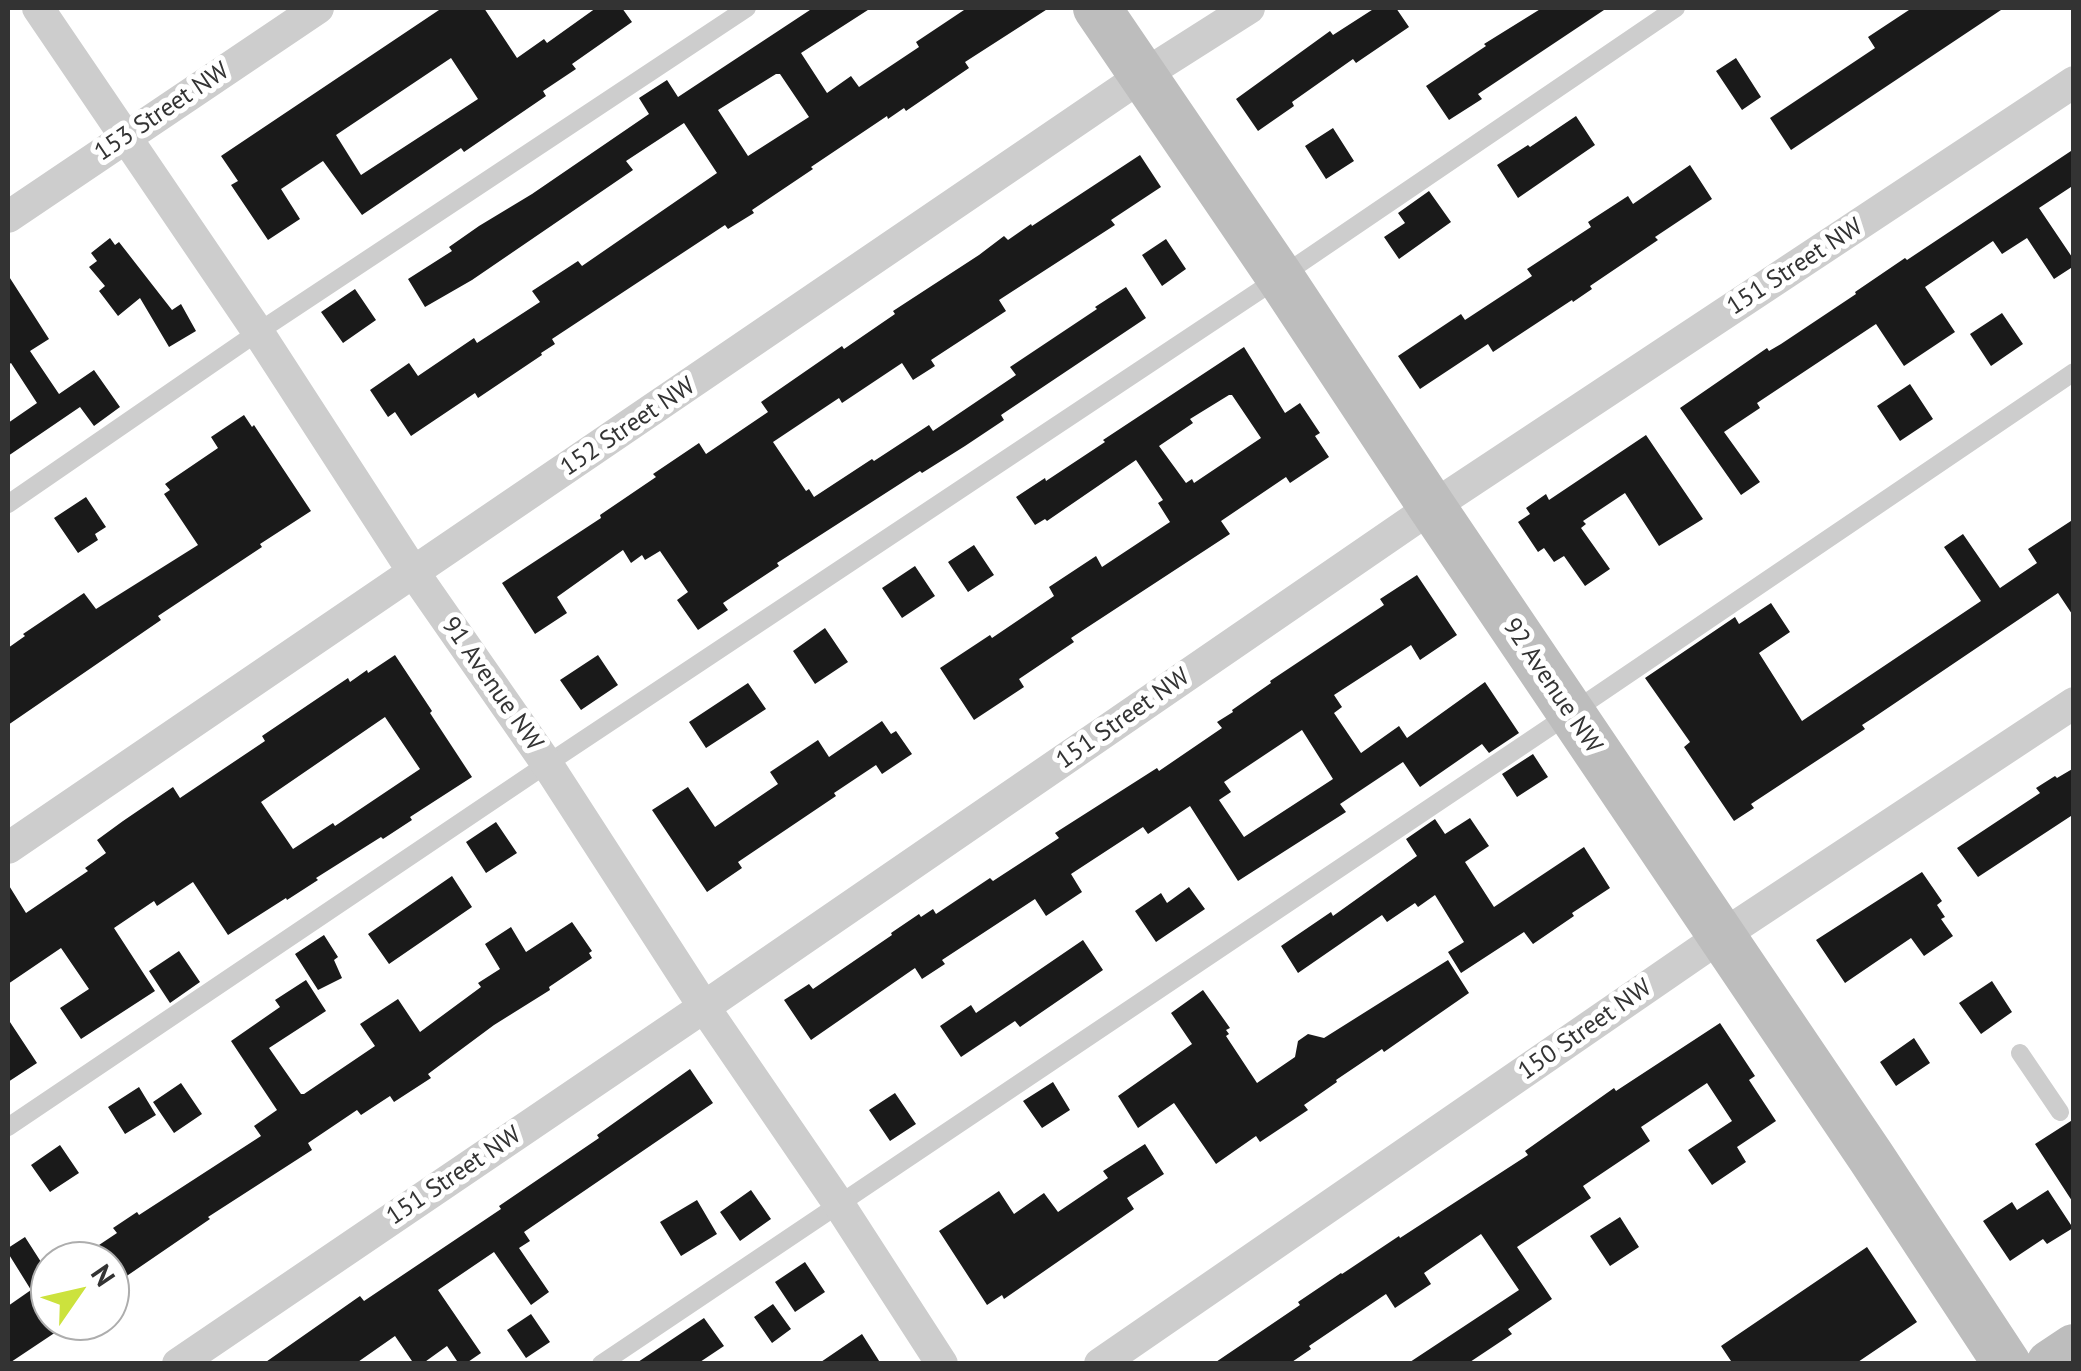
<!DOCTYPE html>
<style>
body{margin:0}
#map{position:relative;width:2081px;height:1371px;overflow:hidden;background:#fff;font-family:"PT Sans",sans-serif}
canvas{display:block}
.frame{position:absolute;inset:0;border:10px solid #333;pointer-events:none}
.north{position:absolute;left:30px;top:1241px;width:100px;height:100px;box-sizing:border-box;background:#fff;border:2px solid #adadad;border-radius:50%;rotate:56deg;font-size:28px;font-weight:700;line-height:40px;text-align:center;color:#333}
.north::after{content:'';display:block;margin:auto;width:35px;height:45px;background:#cce23d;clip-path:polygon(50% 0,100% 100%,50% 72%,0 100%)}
</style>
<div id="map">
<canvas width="2081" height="1371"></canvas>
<div class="frame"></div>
<div class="north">N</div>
</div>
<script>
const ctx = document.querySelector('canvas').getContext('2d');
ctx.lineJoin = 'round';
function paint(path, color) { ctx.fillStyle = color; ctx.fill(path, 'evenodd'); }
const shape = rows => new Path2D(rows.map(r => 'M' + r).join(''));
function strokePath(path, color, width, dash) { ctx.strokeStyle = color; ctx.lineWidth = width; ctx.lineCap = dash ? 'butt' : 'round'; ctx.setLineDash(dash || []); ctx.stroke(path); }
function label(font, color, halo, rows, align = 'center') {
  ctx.font = font + ' "PT Sans",sans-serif'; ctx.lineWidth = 10; ctx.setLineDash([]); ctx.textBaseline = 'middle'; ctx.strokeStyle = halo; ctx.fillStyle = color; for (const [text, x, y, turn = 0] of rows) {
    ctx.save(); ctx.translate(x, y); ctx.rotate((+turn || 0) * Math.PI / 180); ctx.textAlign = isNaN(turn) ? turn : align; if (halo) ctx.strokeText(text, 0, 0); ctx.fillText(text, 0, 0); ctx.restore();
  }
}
paint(shape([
 [442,8,484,8,517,58,544,39,547,43,596,8,622,8,632,22,572,64,576,69,543,91,546,96,464,152,461,148,362,215,323,161,281,189,300,219,268,240,231,185,238,181,221,156],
 [451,58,478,99,361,175,336,135],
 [813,8,871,8,801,53,827,93,851,76,859,87,919,47,916,42,967,8,1049,8,965,62,969,68,906,111,904,108,888,119,887,116,811,167,813,169,752,210,754,213,728,229,725,225,552,339,555,344,541,353,542,355,478,398,475,393,411,436,395,412,388,417,370,390,409,363,418,376,474,338,477,343,540,302,532,291,578,261,582,266,717,173,684,123,626,161,633,170,472,280,425,307,408,279,452,251,449,247,479,226,532,194,649,114,639,98,667,80,678,97],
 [776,74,780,74,809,117,748,156,718,110],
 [1375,8,1396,8,1409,27,1356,63,1353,59,1292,102,1294,106,1258,131,1236,99,1330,31,1333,35],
 [1542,8,1607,8,1478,94,1482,99,1449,120,1426,86,1486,46,1484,44],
 [1912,8,2004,8,1791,150,1770,118,1875,48,1868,37],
 [1736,58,1761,97,1742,110,1716,71],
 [1576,116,1595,145,1518,198,1497,165,1528,145,1530,147],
 [1333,128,1354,161,1326,179,1305,146],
 [2074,149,2074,185,2039,208,2074,260,2074,266,2054,279,2027,238,2002,254,1993,241,1925,287,1955,332,1904,366,1876,324,1757,403,1760,408,1724,432,1760,482,1741,495,1680,408,1767,348,1769,351,1781,344,1856,294,1855,292,1905,258,1907,260],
 [1140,155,1161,187,1111,220,1115,225,999,300,1006,311,931,360,935,366,913,380,902,363,842,403,839,398,773,442,806,491,809,489,814,497,872,459,874,461,929,425,933,431,1016,375,1010,367,1097,309,1095,307,1126,287,1146,318,1001,415,1004,420,965,446,922,473,920,471,777,563,779,566,723,603,728,610,698,630,677,600,688,592,660,551,645,560,642,555,631,563,623,550,557,597,567,613,535,634,502,583,601,518,600,515,656,477,653,474,699,443,706,454,768,412,761,402,842,346,844,349,895,314,893,311,979,255,1004,236,1008,240,1031,224,1032,226],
 [1690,165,1712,199,1655,237,1658,240,1590,286,1592,289,1573,302,1572,300,1493,352,1488,344,1420,389,1398,356,1461,314,1465,320,1532,276,1527,269,1591,227,1588,222,1628,196,1633,204],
 [1429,191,1451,222,1399,259,1384,237,1405,223,1398,213],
 [110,238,115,245,119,242,172,310,181,304,196,331,169,347,140,298,118,316,99,291,105,286,89,267,97,261,91,253],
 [1166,239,1186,269,1162,286,1142,255],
 [8,275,49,339,30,351,59,394,94,370,120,407,94,426,80,407,8,456,8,423,37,403,11,363,8,365],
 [355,289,376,320,343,343,321,312],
 [2002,313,2023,344,1991,366,1970,334],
 [1244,347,1285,413,1300,403,1320,433,1315,436,1329,457,1290,483,1286,477,1221,521,1230,534,1071,638,1074,642,1019,679,1024,687,974,720,940,668,990,635,992,638,1054,596,1049,587,1096,556,1102,567,1170,522,1158,503,1163,500,1136,460,1047,521,1045,519,1035,525,1016,497,1045,478,1046,481,1105,442,1103,440],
 [1229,395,1232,395,1261,438,1194,483,1192,479,1186,483,1159,446,1193,423,1190,419],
 [1910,384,1933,419,1900,441,1877,406],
 [244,415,252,427,254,425,311,511,260,544,262,547,158,616,161,620,8,725,8,648,25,636,23,634,84,593,96,609,198,545,164,494,170,490,165,484,218,448,211,437],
 [1646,435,1703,519,1659,546,1625,493,1583,521,1586,524,1581,528,1610,569,1585,586,1564,556,1554,562,1544,548,1538,552,1518,522,1530,514,1526,508,1546,494,1549,500],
 [86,497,106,527,95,534,98,540,78,553,54,518],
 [2074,519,2074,617,2058,593,1873,718,1862,725,1865,729,1751,804,1754,808,1734,821,1684,747,1690,742,1645,678,1735,617,1739,624,1771,603,1790,632,1759,653,1802,721,1981,601,1944,547,1963,534,2000,588,2037,563,2028,549],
 [974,545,994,575,968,592,948,562],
 [915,566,935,596,902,618,882,588],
 [1417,575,1457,635,1420,660,1411,645,1334,695,1342,707,1334,713,1361,753,1399,726,1407,738,1485,682,1519,733,1489,753,1482,744,1420,787,1403,762,1340,804,1346,812,1238,881,1190,806,1148,834,1143,827,1071,874,1082,892,1046,916,1035,899,942,960,945,964,922,979,915,968,811,1040,784,1000,809,984,813,989,892,935,891,933,919,914,921,917,933,909,936,914,990,878,993,881,1059,838,1055,833,1157,768,1159,771,1222,728,1217,722,1233,712,1232,710,1271,683,1270,681,1384,605,1380,599],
 [1302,730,1333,779,1244,837,1219,800,1231,792,1224,782],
 [825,628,848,662,815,684,793,651],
 [395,655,432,711,430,713,472,777,410,817,412,820,383,839,381,837,316,878,318,880,287,900,286,898,228,935,193,882,157,906,154,901,114,928,155,991,81,1039,60,1008,89,989,61,948,8,984,8,884,26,913,88,871,85,868,106,853,97,840,123,821,173,787,180,798,265,741,262,736,348,678,350,682,367,670,368,673],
 [385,717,420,769,335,826,333,823,293,849,261,802],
 [598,655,618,685,581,710,560,680],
 [748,683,766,709,706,748,689,722],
 [882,721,891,734,896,731,912,754,882,774,876,765,834,793,836,796,738,862,742,868,707,892,652,810,688,787,715,827,778,784,770,772,818,740,829,757],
 [1533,754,1548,777,1517,797,1502,774],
 [2074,768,2074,814,1978,877,1957,848,2040,793,2036,788,2055,776,2057,778],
 [1470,818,1489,846,1465,862,1494,907,1584,847,1610,888,1572,913,1574,916,1533,944,1524,932,1461,973,1448,952,1464,942,1435,895,1418,907,1415,903,1387,922,1382,915,1298,973,1281,946,1331,912,1333,916,1417,856,1406,839,1435,819,1445,834],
 [496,822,517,853,486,873,466,842],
 [1922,872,1942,901,1937,905,1945,917,1941,919,1953,936,1924,956,1911,938,1845,983,1816,940],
 [452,876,472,907,389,964,368,934],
 [1189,887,1205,909,1156,942,1135,911,1161,893,1167,903],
 [572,922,592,951,589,953,592,958,549,987,550,990,494,1025,428,1074,431,1078,394,1102,390,1096,361,1115,357,1110,308,1143,312,1150,208,1217,210,1219,115,1284,110,1276,110,1261,100,1261,93,1249,117,1233,113,1228,137,1212,139,1215,261,1136,254,1126,277,1110,231,1041,280,1007,275,1000,306,980,326,1011,269,1048,301,1094,304,1094,375,1046,360,1024,398,999,420,1032,481,987,478,983,500,969,485,944,511,927,526,952],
 [324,935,338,957,334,960,342,978,318,990,295,954],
 [1083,940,1103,970,1020,1027,1015,1021,961,1057,940,1026,971,1005,976,1013],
 [179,951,200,982,170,1003,149,971],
 [1448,960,1469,993,1384,1052,1382,1049,1336,1080,1337,1082,1304,1105,1308,1110,1260,1142,1256,1136,1216,1164,1174,1103,1138,1128,1118,1096,1192,1044,1171,1013,1203,990,1230,1028,1226,1030,1229,1034,1226,1036,1257,1083,1295,1057,1298,1041,1308,1034,1324,1038],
 [1992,981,2012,1012,1981,1034,1959,1003],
 [8,1019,37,1063,8,1082],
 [1720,1023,1755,1076,1749,1080,1776,1121,1737,1147,1746,1162,1712,1185,1688,1150,1732,1121,1707,1083,1641,1127,1650,1141,1583,1186,1591,1198,1517,1247,1552,1299,1508,1329,1512,1334,1467,1364,1407,1364,1519,1290,1481,1234,1424,1273,1431,1284,1395,1308,1386,1294,1309,1346,1311,1349,1289,1364,1213,1364,1300,1305,1298,1302,1341,1273,1342,1274,1399,1236,1400,1238,1528,1155,1525,1151,1614,1088,1616,1091],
 [1914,1038,1930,1063,1896,1086,1880,1062],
 [690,1069,713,1103,524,1232,530,1241,519,1248,549,1292,531,1305,494,1252,438,1290,481,1353,465,1364,459,1364,447,1346,422,1364,414,1364,395,1336,355,1364,263,1364,360,1296,364,1301,501,1209,499,1206,599,1138,597,1135],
 [1053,1082,1070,1110,1042,1128,1023,1101],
 [181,1083,202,1114,174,1133,153,1102],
 [139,1087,156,1115,125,1134,108,1107],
 [895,1093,916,1124,890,1141,869,1110],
 [2074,1119,2074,1204,2035,1144],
 [1145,1144,1164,1174,1127,1198,1134,1209,1004,1299,1002,1295,987,1305,939,1231,999,1191,1014,1214,1044,1193,1058,1212,1108,1178,1103,1171],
 [60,1145,79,1173,50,1192,31,1165],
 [751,1190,771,1219,740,1241,720,1212],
 [2048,1190,2073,1228,2047,1244,2043,1239,2010,1261,1983,1221,2012,1202,2017,1210],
 [697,1200,717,1234,681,1256,660,1222],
 [1620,1217,1639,1247,1610,1266,1590,1236],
 [25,1237,50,1276,50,1323,56,1332,8,1364,8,1306,31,1290,8,1253,8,1248],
 [1867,1247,1917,1322,1855,1364,1733,1364,1721,1346],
 [805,1262,825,1292,795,1312,775,1282],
 [773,1304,791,1329,772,1343,754,1317],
 [531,1314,550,1342,526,1358,507,1330],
 [704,1318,724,1346,697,1364,635,1364],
 [862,1334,881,1364,818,1364]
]), '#1a1a1a');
strokePath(shape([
 [8,504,258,332,747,8],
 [2020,1053,2060,1112],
 [8,1127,547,764,1280,277,1676,8],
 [601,1364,1571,713,2074,372]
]), '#cdcdcd', 18);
strokePath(shape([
 [38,8,258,332,414,573,547,764,704,1007,838,1203,942,1364],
 [8,217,318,8],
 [8,848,1142,76,1249,8],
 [178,1364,704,1007,1432,507,2074,82],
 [1100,1364,1720,937,2074,703]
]), '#cdcdcd', 32);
strokePath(shape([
 [1097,8,1280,277,1432,507,1871,1157,2007,1364],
 [2050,1364,2074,1348]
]), '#bdbdbd', 48);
label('25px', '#333', '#fff', [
 ["153 Street NW",162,112,-34],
 ["151 Street NW",1795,267,-33],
 ["152 Street NW",628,427,-34],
 ["91 Avenue NW",492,684,55],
 ["92 Avenue NW",1552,686,56],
 ["151 Street NW",1123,719,-35],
 ["150 Street NW",1585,1030,-35],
 ["151 Street NW",454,1176,-34]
]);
</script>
